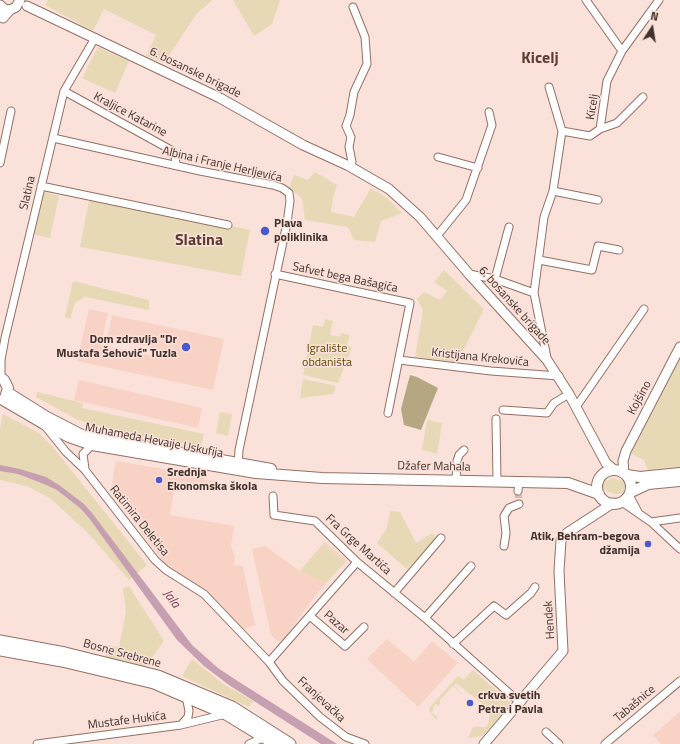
<!DOCTYPE html>
<meta charset="utf-8">
<style>
body{margin:0}
#map{position:relative;width:680px;height:744px;overflow:hidden;background:#fae1d9;font-family:"Titillium Web",sans-serif}
canvas{display:block}
.north{position:absolute;left:632px;top:8px;width:40px;height:40px;-webkit-text-stroke:3px #fae1d9;paint-order:stroke;rotate:12deg;font-size:11px;font-weight:700;line-height:16px;text-align:center;color:#41312c}
.north::after{content:'';display:block;margin:auto;width:14px;height:18px;background:#41312c;clip-path:polygon(50% 0,100% 100%,50% 72%,0 100%)}
</style>
<div id="map">
<canvas width="680" height="744"></canvas>
<div class="north">N</div>
</div>
<script>
const ctx = document.querySelector('canvas').getContext('2d');
ctx.lineJoin = 'round';
function paint(path, color) { ctx.fillStyle = color; ctx.fill(path, 'evenodd'); }
const shape = rows => new Path2D(rows.map(r => 'M' + r).join(''));
function strokePath(path, color, width, dash) { ctx.strokeStyle = color; ctx.lineWidth = width; ctx.lineCap = dash ? 'butt' : 'round'; ctx.setLineDash(dash || []); ctx.stroke(path); }
function label(font, color, halo, rows, align = 'center') {
  ctx.font = font + ' "Titillium Web",sans-serif'; ctx.lineWidth = 3; ctx.setLineDash([]); ctx.textBaseline = 'middle'; ctx.strokeStyle = halo; ctx.fillStyle = color; for (const [text, x, y, turn = 0] of rows) {
    ctx.save(); ctx.translate(x, y); ctx.rotate((+turn || 0) * Math.PI / 180); ctx.textAlign = isNaN(turn) ? turn : align; if (halo) ctx.strokeText(text, 0, 0); ctx.fillText(text, 0, 0); ctx.restore();
  }
}
paint(shape([
 [89,309,108,313,101,345,162,358,163,350,107,338,112,315,224,339,213,390,77,361],
 [79,380,202,408,198,428,74,400],
 [116,461,205,476,204,480,216,481,214,492,175,485,170,515,234,526,231,547,235,556,234,565,243,566,255,625,242,630,168,568,142,533,112,484],
 [325,542,347,560,314,597,284,639,279,642,271,635,252,549,265,546,300,571],
 [387,639,414,662,432,641,458,663,418,707,367,659],
 [680,712,680,744,661,744,653,735]
]), '#f9d2c6');
paint(shape([
 [48,0,213,0,197,13,164,63,146,56,156,35,104,9,93,31,45,5],
 [233,0,280,0,272,24,254,36],
 [98,47,129,61,115,93,82,78],
 [315,172,337,185,333,198,331,212,354,217,371,188,387,198,402,213,381,221,375,242,354,240,348,227,305,220,302,198,289,188,294,175,308,180],
 [44,192,59,196,50,238,34,234],
 [90,195,250,230,241,276,80,247],
 [444,270,484,309,457,363,415,357,423,310,417,299,424,292,440,300,447,291,434,282],
 [73,281,149,300,149,310,85,297,75,303,70,319,65,317],
 [325,319,333,321,330,335,340,337,341,333,350,335,347,345,352,347,338,383,303,375,313,325,323,327],
 [680,347,680,467,648,470,644,460,626,451],
 [303,379,336,386,333,394,300,398],
 [37,392,83,403,82,408,204,434,201,446,157,440,98,427,76,419,36,397],
 [220,412,232,414,228,436,216,433],
 [3,414,39,433,52,446,147,565,129,580,88,533,50,498,27,486,0,480,0,429],
 [427,420,442,423,437,454,422,450],
 [612,478,626,482,624,491,620,494,614,494,601,488,604,482],
 [390,511,400,512,416,543,432,533,438,539,407,569,377,543,387,528],
 [323,544,345,563,326,582,300,571],
 [129,586,164,641,145,667,105,657,107,645,119,647,126,612,123,588],
 [192,659,223,684,253,701,249,707,182,676],
 [473,670,512,704,483,736,468,738,473,727,487,727,490,715,486,711,488,708,456,683,454,685,464,696,453,686,440,700,440,704,438,706,436,704,433,707,434,710,431,712,437,717,436,720,430,712,429,708,458,676,464,680]
]), '#e7d9b6');
paint(shape([
 [410,375,417,377,438,388,421,430,404,425,401,409]
]), '#b6a783');
paint(shape([
 [0,465,20,469,46,477,59,485,84,504,92,513,192,645,218,668,236,680,337,744,321,744,229,685,204,666,177,640,89,518,80,508,57,490,44,484,18,474,0,471]
]), '#c69fb1');
strokePath(shape([
 [518,491,519,504]
]), '#d5beb6', 7, [7, 3.5]);
const minor = shape([
 [622,51,659,0],
 [64,91,171,150,175,155,176,165],
 [600,129,617,123,643,97],
 [562,131,590,136,600,129,607,81,622,51,586,0],
 [53,138,200,171,273,185,282,188,289,193,290,201,287,223,239,450,238,466],
 [438,157,478,168],
 [0,163,11,111],
 [349,166,352,162,349,147,351,137,346,126,350,115,354,92,367,64,365,37,353,7],
 [41,186,228,225],
 [553,191,598,200],
 [437,236,466,200,492,125,489,112],
 [539,260,592,270,598,246,619,250],
 [275,274,410,303,388,413],
 [469,274,495,279,534,293],
 [495,279,509,227],
 [547,358,534,293,544,217,553,191,562,131,549,87],
 [399,360,491,371,559,376],
 [1,378,1,360,5,338,64,91,95,38],
 [576,407,644,309],
 [503,410,547,413,554,403,569,394],
 [496,419,497,481],
 [45,426,66,452,85,470,155,560,166,570,204,594,269,662,283,681,320,717,346,737,365,744],
 [85,469,83,454,92,445],
 [456,480,457,461,459,455,464,450],
 [518,491,519,482],
 [629,495,638,512],
 [273,496,274,515,315,521,357,562,425,618,517,700,522,701],
 [622,502,651,522,680,549],
 [651,522,680,518],
 [504,546,506,533,504,516,509,508,519,504],
 [394,593,441,538],
 [310,616,345,646,364,627],
 [425,618,471,566],
 [453,644,494,606,506,615,531,593,535,587],
 [269,662,357,562],
 [181,725,188,717,189,711,186,696],
 [546,732,559,744],
 [37,744,181,725,226,714],
 [249,744,265,737],
 [605,744,680,681]
]);
const tertiary = shape([
 [0,5,4,9,10,10,16,7,20,0],
 [27,6,220,98,303,145,349,166,389,189,420,217,469,274,547,360,569,394,606,463,614,470],
 [1,7,3,18,10,10],
 [624,473,623,461,626,451,680,347],
 [484,744,563,651,559,571,561,540,567,533,613,503]
]);
const secondary = shape([
 [0,377,4,380,8,388,5,398],
 [7,392,47,417,82,435,271,469],
 [3,400,44,424,69,437,92,445,256,473,322,478,568,483,599,494],
 '597 487a17 17 0 1 1 34 0a17 17 0 1 1-34 0Z',
 [627,475,640,477,680,473],
 [631,492,648,484,680,481]
]);
const primary = shape([
 [0,641,65,653,158,676,232,707,290,744],
 [0,650,62,661,154,683,226,714,275,744]
]);
strokePath(minor, '#947065', 9);
strokePath(tertiary, '#947065', 11);
strokePath(secondary, '#947065', 12);
strokePath(primary, '#947065', 13);
strokePath(minor, '#fff', 7);
strokePath(tertiary, '#fff', 9);
strokePath(secondary, '#fff', 10);
strokePath(primary, '#fff', 11);
for (const [x, y, r, color] of [
 [265,231,5,"#4b58cd"],
 [186,347,5,"#4b58cd"],
 [159,480,4,"#4b58cd"],
 [648,544,4,"#4b58cd"],
 [470,703,4,"#4b58cd"]
]) { const dot = new Path2D(); dot.arc(x, y, r, 0, 2 * Math.PI); ctx.fillStyle = color; ctx.fill(dot); strokePath(dot, '#fae1d9', 1.5); }
label('12px', '#41312c', '#fae1d9', [
 ["6. bosanske brigade",195,73,26],
 ["Kicelj",593,107,-81],
 ["Kraljice Katarine",130,115,28],
 ["Albina i Franje Herljevića",222,165,13],
 ["Slatina",28,193,-77],
 ["Safvet bega Bašagića",345,278,12],
 ["6. bosanske brigade",514,306,48],
 ["Kristijana Krekovića",480,358,6],
 ["Kojšino",640,398,-62],
 ["Muhameda Hevaije Uskufija",154,441,11],
 ["Džafer Mahala",434,467,1],
 ["Ratimira Deletisa",139,521,51],
 ["Fra Grge Martića",358,545,42],
 ["Hendek",550,620,-94],
 ["Pazar",336,623,41],
 ["Bosne Srebrene",122,654,15],
 ["Franjevačka",321,700,43],
 ["Tabašnice",635,704,-40],
 ["Mustafe Hukića",127,721,-7]
]);
label('bold 12px', '#41312c', '#fae1d9', [
 ["Plava",274,224],
 ["poliklinika",274,238],
 ["Dom zdravlja \"Dr",177,340,"right"],
 ["Mustafa Šehović\" Tuzla",177,354,"right"],
 ["Srednja",167,473],
 ["Ekonomska škola",167,487],
 ["Atik, Behram-begova",640,537,"right"],
 ["džamija",640,551,"right"],
 ["crkva svetih",478,696],
 ["Petra i Pavla",478,710]
], 'left');
label('12px', '#5d4702', '#fae1d9', [
 ["Igralište",327,349],
 ["obdaništa",327,363]
]);
label('italic 13px', '#78425e', '#fae1d9', [
 ["Jala",171,599,53]
]);
label('bold 16px', '#5c3c32', '#fae1d9', [
 ["Kicelj",540,59],
 ["Slatina",199,241]
]);
</script>
